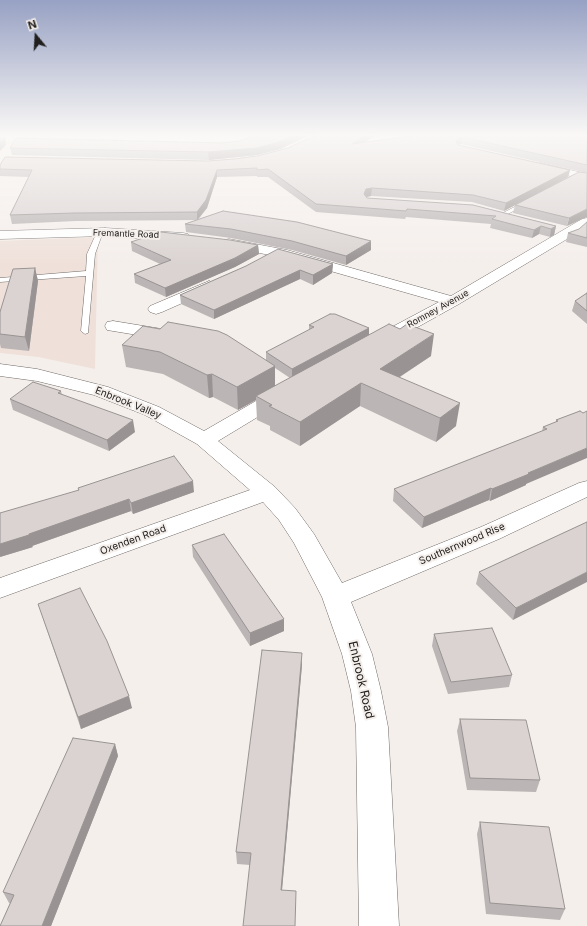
<!DOCTYPE html>
<style>
body{margin:0}
#map{position:relative;width:587px;height:926px;overflow:hidden;background:#f5efec;font-family:Inter,sans-serif}
canvas{display:block}
.north{position:absolute;left:16px;top:16px;width:40px;height:40px;-webkit-text-stroke:3px #f5efec;paint-order:stroke;rotate:342deg;font-size:11px;font-weight:700;line-height:16px;text-align:center;color:#22201f}
.north::after{content:'';display:block;margin:auto;width:14px;height:18px;background:#22201f;clip-path:polygon(50% 0,100% 100%,50% 72%,0 100%)}
</style>
<div id="map">
<canvas width="587" height="926"></canvas>
<div class="north">N</div>
</div>
<script>
const ctx = document.querySelector('canvas').getContext('2d');
ctx.lineJoin = 'round';
function paint(path, color) { ctx.fillStyle = color; ctx.fill(path, 'evenodd'); }
const shape = rows => new Path2D(rows.map(r => 'M' + r).join(''));
function strokePath(path, color, width, dash) { ctx.strokeStyle = color; ctx.lineWidth = width; ctx.lineCap = dash ? 'butt' : 'round'; ctx.setLineDash(dash || []); ctx.stroke(path); }
function label(font, color, halo, rows, align = 'center') {
  ctx.font = font + ' Inter,sans-serif'; ctx.lineWidth = 4; ctx.setLineDash([]); ctx.textBaseline = 'middle'; ctx.strokeStyle = halo; ctx.fillStyle = color; for (const [text, x, y, turn = 0] of rows) {
    ctx.save(); ctx.translate(x, y); ctx.rotate((+turn || 0) * Math.PI / 180); ctx.textAlign = isNaN(turn) ? turn : align; if (halo) ctx.strokeText(text, 0, 0); ctx.fillText(text, 0, 0); ctx.restore();
  }
}
paint(shape([
 [98,237,95,369,38,357,0,353,0,241]
]), '#efe1da');
const service = shape([
 [524,202,529,203,504,216,499,215,524,202],
 [100,230,103,232,95,254,88,333,85,334,81,331,86,276,0,282,0,278,86,271,87,254,97,232,100,230]
]);
const minor = shape([
 [541,163,587,174,587,180,537,168,536,166,537,164,541,163],
 [587,218,587,227,459,304,389,343,383,344,377,343,374,339,377,335,439,302,285,258,224,246,222,243,224,240,229,239,287,250,451,296,582,219,587,218],
 [105,228,183,233,188,234,190,237,188,240,183,241,105,236,0,239,0,231,105,228],
 [209,281,214,283,217,286,214,289,162,312,156,314,150,312,148,309,150,306,209,281],
 [113,321,168,330,174,331,177,335,174,339,168,340,107,330,105,326,107,322,113,321],
 [0,364,37,369,108,387,159,407,204,431,275,390,282,388,289,390,292,394,289,398,218,441,275,487,295,508,314,534,342,583,481,527,579,483,587,481,587,497,499,539,351,602,372,654,381,691,388,727,399,926,359,926,356,727,351,691,342,654,322,597,294,543,279,520,263,502,0,598,0,578,250,490,197,444,145,415,94,395,37,381,0,376,0,364]
]);
strokePath(service, '#706b68', 1);
strokePath(minor, '#706b68', 1);
paint(service, '#fff');
paint(minor, '#fff');
paint(shape([
 [256,135,310,135,280,149,257,155,209,160,12,155,10,148,222,143,240,141],
 [316,135,376,135,365,142,420,135,587,135,587,173,461,144,458,145,570,170,568,177,579,172,567,226,513,213,515,205,504,211,472,202,371,196,367,197,367,198,473,205,556,226,554,235,550,237,539,234,532,238,490,228,491,224,406,217,405,219,316,212,268,177,257,177,257,176,217,177,207,208,198,220,371,250,346,265,292,250,231,238,186,232,185,224,197,220,76,221,12,224,10,215,29,177,0,176,0,165,208,161,234,159,257,156,288,148],
 [587,222,587,247,566,242,568,233,579,229],
 [131,242,258,245,259,254,235,267,166,297,135,283,134,274,160,264,132,251],
 [333,264,332,273,313,285,300,279,214,319,181,304,180,295,246,266],
 [35,268,38,281,29,351,1,348,0,344,0,312],
 [587,293,587,324,572,311,575,301],
 [309,325,369,328,369,335,431,356,400,377,456,426,436,442,360,406,300,446,270,430,270,426,257,420,256,400,238,410,213,397,209,398,163,374,126,367,122,345,266,361,266,352,309,330],
 [275,368,290,378,275,386],
 [61,391,62,395,135,432,109,451,13,410,10,399],
 [580,411,526,484,526,485,490,501,489,500,422,528,393,501,394,489,542,431,543,427,556,422,556,420],
 [78,488,194,492,133,514,131,511,32,546,33,547,0,557,78,490],
 [587,522,513,620,476,584,479,572],
 [192,545,284,631,250,646,193,557],
 [38,604,132,708,81,729],
 [434,634,512,675,509,687,448,694,432,646],
 [302,665,282,890,296,902,250,865,237,864,236,852],
 [460,719,540,780,536,792,467,790,457,731],
 [115,744,118,756,51,926,0,926,10,903,9,903,3,892],
 [480,822,565,909,560,920,486,914,477,834]
]), '#bbb5b5');
paint(shape([
 [295,135,310,135,280,149,257,155,209,160,208,152],
 [366,135,376,135,352,151,352,144],
 [462,137,461,144,456,145,456,142,457,139],
 [5,138,6,145,0,151,0,143],
 [217,170,217,177,207,208,197,220,197,212],
 [570,170,568,177,504,211,506,203],
 [372,188,371,196,366,197,364,194,366,189],
 [587,209,587,217,567,226,569,218],
 [541,226,539,234,532,238,534,230],
 [556,226,554,235,550,237,551,229],
 [371,241,371,250,346,265,346,256],
 [258,245,259,254,235,267,166,297,165,288],
 [333,264,332,273,313,285,313,275],
 [35,268,38,281,29,351,25,337],
 [300,270,300,279,214,319,214,310],
 [369,328,369,338,292,379,292,369],
 [434,334,431,356,378,391,380,369],
 [275,366,275,389,256,396,256,400,238,410,237,387],
 [212,374,213,397,209,398,207,375],
 [361,383,360,406,300,446,300,422],
 [460,403,456,426,436,442,440,418],
 [133,420,135,432,109,451,107,440],
 [587,448,587,458,526,484,526,485,490,501,492,489,528,473],
 [193,481,194,492,133,514,131,503],
 [491,488,489,500,422,528,424,517],
 [129,499,131,511,32,546,33,547,0,557,0,544],
 [587,572,587,582,513,620,516,608],
 [284,619,284,631,250,646,250,633],
 [302,653,302,665,281,901,281,890],
 [129,696,132,708,81,729,78,717],
 [115,744,118,756,51,926,42,926]
]), '#999493');
const building = shape([
 [256,135,295,135,279,142,257,148,208,152,10,148,16,138,222,143,240,141,256,135],
 [316,135,366,135,352,144,420,135,587,135,587,165,462,137,457,139,456,142,458,145,570,170,506,203,473,195,372,188,366,189,364,194,367,198,473,205,556,226,551,229,541,226,534,230,492,219,496,216,407,209,406,211,316,204,268,169,257,170,257,168,217,170,206,200,197,212,75,213,10,215,32,170,0,169,0,165,5,157,208,161,234,159,257,156,288,148,316,135],
 [0,138,5,138,0,143,0,138],
 [579,172,587,173,587,209,569,218,515,205,579,172],
 [223,211,297,222,371,241,346,256,292,241,231,229,185,224,223,211],
 [587,222,587,238,568,233,579,229,587,222],
 [161,232,230,240,258,245,235,258,165,288,134,274,171,260,131,242,161,232],
 [278,249,333,264,313,275,300,270,214,310,180,295,246,266,278,249],
 [35,268,25,337,0,334,0,312,13,269,35,268],
 [587,293,587,311,575,301,587,293],
 [330,314,335,314,369,328,292,369,266,352,314,327,309,325,330,314],
 [168,322,218,331,227,335,275,366,237,387,212,374,207,375,160,352,122,345,143,326,160,329,168,322],
 [389,324,400,329,407,324,434,334,380,369,460,403,440,418,361,383,300,422,269,406,272,405,256,396,389,324],
 [33,382,61,391,58,393,133,420,107,440,10,399,33,382],
 [580,411,583,413,587,411,587,448,528,473,529,474,492,489,491,488,424,517,394,489,547,429,543,427,558,421,556,420,580,411],
 [174,456,193,481,131,503,129,499,29,534,29,535,0,544,0,513,79,490,78,488,174,456],
 [587,522,587,572,516,608,479,572,587,522],
 [224,534,284,619,250,633,192,545,224,534],
 [80,588,107,641,129,696,78,717,38,604,80,588],
 [492,628,512,675,451,682,434,634,492,628],
 [262,650,302,653,281,890,296,891,295,926,243,926,251,853,236,852,262,650],
 [460,719,526,720,540,780,470,778,460,719],
 [73,738,115,744,42,926,0,926,14,895,3,892,73,738],
 [480,822,549,827,565,909,490,903,480,822]
]);
paint(building, '#dad3d2');
strokePath(building, '#999493', 1);
const sky = ctx.createLinearGradient(0, 0, 0, 265);
sky.addColorStop(0, '#97a1c3');
sky.addColorStop(0.51, '#faf8f6');
sky.addColorStop(1, '#faf8f600');
ctx.fillStyle = sky;
ctx.fillRect(0, 0, 587, 265);
label('9px', '#22201f', '#f5efec', [
 ["Fremantle Road",126,234,2],
 ["Romney Avenue",438,309,-29]
]);
label('10px', '#22201f', '#f5efec', [
 ["Enbrook Valley",128,403,22],
 ["Oxenden Road",133,540,-20],
 ["Southernwood Rise",462,544,-23]
]);
label('12px', '#22201f', '#f5efec', [
 ["Enbrook Road",361,680,77]
]);
</script>
